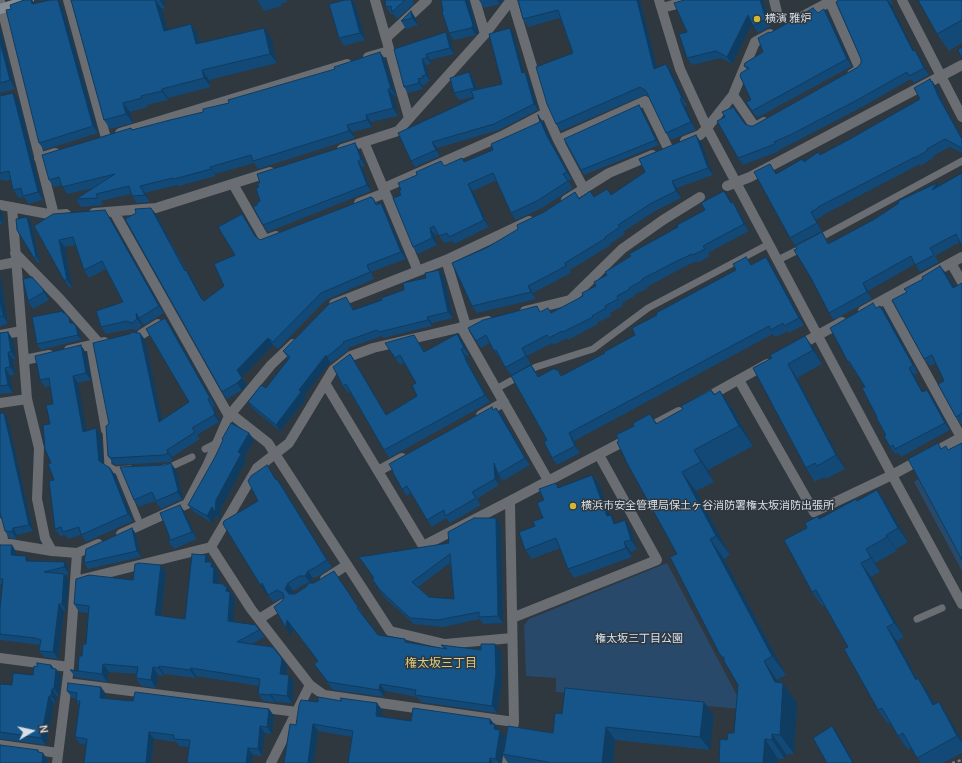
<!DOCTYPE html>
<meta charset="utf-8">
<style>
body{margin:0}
#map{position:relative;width:962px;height:763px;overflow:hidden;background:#2f373f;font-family:Manrope,sans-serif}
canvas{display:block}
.north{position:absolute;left:12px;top:711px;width:40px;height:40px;-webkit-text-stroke:3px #2f373f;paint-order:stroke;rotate:81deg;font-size:11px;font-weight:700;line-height:16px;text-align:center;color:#d8dee3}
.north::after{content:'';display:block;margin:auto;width:14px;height:18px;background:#d8dee3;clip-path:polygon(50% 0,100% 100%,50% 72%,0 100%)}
</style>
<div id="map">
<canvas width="962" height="763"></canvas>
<div class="north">N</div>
</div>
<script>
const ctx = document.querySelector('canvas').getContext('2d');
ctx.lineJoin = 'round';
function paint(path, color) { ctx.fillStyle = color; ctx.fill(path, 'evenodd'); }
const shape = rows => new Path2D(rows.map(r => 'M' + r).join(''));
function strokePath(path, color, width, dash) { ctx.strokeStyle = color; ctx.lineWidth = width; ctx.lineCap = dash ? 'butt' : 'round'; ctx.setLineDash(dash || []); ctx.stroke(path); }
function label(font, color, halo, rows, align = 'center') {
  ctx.font = font + ' Manrope,"Noto Sans JP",sans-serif'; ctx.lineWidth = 3; ctx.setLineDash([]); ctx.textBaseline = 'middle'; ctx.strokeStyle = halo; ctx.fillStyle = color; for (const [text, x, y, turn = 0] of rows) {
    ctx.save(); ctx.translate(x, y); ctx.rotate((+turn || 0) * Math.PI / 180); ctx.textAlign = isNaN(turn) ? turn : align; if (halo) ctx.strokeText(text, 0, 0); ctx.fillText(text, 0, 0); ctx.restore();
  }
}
paint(shape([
 [920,478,962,556,962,571,914,482],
 [667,563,740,701,739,709,556,692,556,678,526,676,524,625,529,619]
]), '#28496a');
strokePath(shape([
 [952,763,962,760]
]), '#767d84', 2.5, [3, 3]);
strokePath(shape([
 [816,240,962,161],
 [778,260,802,248],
 [496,389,536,367,593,349,648,308,769,244],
 [106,430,108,466,115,470,130,469],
 [205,449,217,443],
 [164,468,170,467,192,457],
 [118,470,138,519],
 [917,619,942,608]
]), '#6a6d72', 7);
strokePath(shape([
 [68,0,106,138],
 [375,0,409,118],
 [475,0,485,34],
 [512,0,546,113,558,140,584,189],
 [659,0,680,69,707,128,892,475,962,604],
 [774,0,778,16],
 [902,0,962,117],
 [0,1,54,215],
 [830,2,860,69,852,74],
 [662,8,692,0],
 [803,16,833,0],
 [386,38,427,0],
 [368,57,389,51],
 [733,95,755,127,764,122],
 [120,133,347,64],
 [558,140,645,101,668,148],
 [685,141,700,135,707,128,729,100,733,95,755,42,770,34],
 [364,142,418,271],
 [342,149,398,131,485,34,511,0],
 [39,158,55,153],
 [233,184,265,240,276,236],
 [727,186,750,177,962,65],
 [384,188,504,135,546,113],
 [566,200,609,173,652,155],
 [359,203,385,193],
 [0,205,54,215,66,214],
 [12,207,27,399,39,448,37,499,45,538,52,551],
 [114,212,229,416],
 [94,213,156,208,270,172],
 [15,253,60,299,99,343],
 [446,260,466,326],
 [951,263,962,282],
 [0,265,16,262],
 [885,299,961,437],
 [334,304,446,260,529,221],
 [525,311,570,300,622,249,663,220,700,197],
 [863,311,962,257],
 [461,327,549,482],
 [142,334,158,324],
 [0,335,21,331],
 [91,345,106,430],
 [796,347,842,322],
 [69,350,104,342],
 [24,360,49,355],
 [739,380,814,512,892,475,962,437],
 [325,383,423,546,510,501],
 [702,400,767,364],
 [0,403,27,399],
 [231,414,268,443,390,631,445,644,512,638],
 [481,415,504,402],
 [645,430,679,412],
 [378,471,402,458],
 [0,523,4,545],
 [121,534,187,504,208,464,229,416,271,365,293,344],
 [0,545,10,544,52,551,77,553,98,544],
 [211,547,251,609,310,685,324,695,514,722],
 [325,579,347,565],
 [75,581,211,547,257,468,289,443,333,370,351,356,373,348,488,321],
 [512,618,657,560,599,455],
 [259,619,283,604],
 [0,658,69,667],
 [67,683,297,712],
 [0,745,58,753],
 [57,763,69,667,77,553],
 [271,763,310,685],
 [507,763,514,722,510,501,630,438]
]), '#6a6d72', 10);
strokePath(shape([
 [0,9,29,0]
]), '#868c93', 10);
paint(shape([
 [24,0,32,0,35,4,50,0,58,0,62,5,98,133,44,150,39,143,11,9],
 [71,0,164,0,165,8,162,9,167,30,191,24,197,33,200,43,271,37,277,63,209,80,211,87,168,98,168,100,147,105,148,107,130,112,133,123,110,129,104,120],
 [257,0,286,0,287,2,281,4,282,6,264,11],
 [345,0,352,0,356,6,365,40,344,46,339,38],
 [385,0,413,0,414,4,397,19,393,14,391,14,386,7],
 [479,0,503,0,500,4,484,8],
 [518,0,640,0,657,68,666,64,671,71,687,105,685,106,696,130,671,140,666,133,649,97,645,95,561,131,556,124,573,53,560,18,528,27,523,19],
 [684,0,763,0,771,26,758,33,752,24,732,64,721,58,692,65,687,58,687,32],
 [838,0,891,0,893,4,891,4,907,37,914,51,920,58,929,75,914,83,911,79,864,106,797,141,779,150,780,151,743,165,738,158,725,117,745,124,750,126,753,126,858,67,861,63,861,59],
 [962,0,962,43,949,51,937,34],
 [469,1,478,32,476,35,454,40,449,33,443,11],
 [411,11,416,19,418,25,406,29,401,21],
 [818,13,829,17,852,66,757,118,746,102,751,100,747,69,744,66,763,52,770,33],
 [0,28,15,89,0,93],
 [514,35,524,73,529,79,538,110,499,130,437,148,440,156,415,167,411,161,474,98,474,97,459,100,454,93,469,72,474,80,477,89,502,84],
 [450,37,454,54,430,60,431,64,426,65,430,81,426,82,427,84,422,85,423,89,408,93,404,87,394,49],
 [385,59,396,96,394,96,398,116,371,122,372,127,352,132,355,138,258,169,254,163,215,174,216,176,179,186,178,185,145,193,150,202,137,203,132,196,131,194,101,201,103,205,81,207,76,199,94,188,67,194,62,185,54,187,49,180,131,128,132,130,203,112,229,103],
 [930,79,937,88,943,103,962,137,962,153,950,147,933,156,933,158,921,166,920,164,823,215,823,216,816,220,822,231,795,245,790,238,776,174,802,159,804,161,818,152,820,155,850,139,920,99],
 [0,96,19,101,43,200,28,204,24,197,19,198,13,190,11,180,5,181,3,180,0,180],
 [642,110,659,145,584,175,581,170],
 [538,115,543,122,552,143,572,179,568,181,573,188,542,208,516,220,511,213,497,180,473,191,489,227,454,244,452,241,444,243,438,234,435,235,437,245,418,254,413,247,401,195,401,190,445,166,462,158,465,162,493,150,540,122],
 [701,142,713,175,677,188,681,198,655,211,623,232,625,234,610,244,611,245,570,270,571,273,533,293,536,299,477,313,472,306,488,247,518,229,575,192,579,198,594,197,607,189,611,195],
 [355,143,359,150,365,166,362,167,371,191,268,232,263,225,257,205,260,201,260,183],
 [937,183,939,186,960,242,935,256,939,262,920,272,915,264,868,291,872,299,834,320,829,313,822,232,829,243,873,220],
 [371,197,378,204,381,203,385,210,406,259,371,272,374,279,326,300,278,349,273,345,242,377,246,385,242,390,227,399,222,392,136,213,156,214,186,270,191,277,204,301,224,286,235,255,242,214,246,220,256,237,260,240],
 [729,198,732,203,738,210,749,231,708,253,710,256,698,263,697,261,684,267,647,287,648,288,634,295,635,296,622,303,623,306,610,313,611,316,597,323,598,324,568,340,567,338,554,345,552,343,527,356,531,364,512,375,510,374,505,367,500,358,494,351,490,343,481,348,476,341,468,328,541,312,552,313,583,296,596,286,607,275],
 [0,209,2,212,3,224,0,225],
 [110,218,164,313,144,325,141,321,142,326,137,330,132,329,106,334,101,327,123,302,106,269,89,278,84,270,75,245,65,247,72,287,70,288,64,280,34,226],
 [31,222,40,262,38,263,34,258],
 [746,257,751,265,766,257,771,264,804,325,789,333,788,331,776,337,773,334,574,441,580,453,557,465,552,458,547,440,531,365,539,376,557,369,562,375,605,353,635,335,657,315,736,270],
 [946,273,954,287,962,283,962,424,961,424,956,417,944,381,936,363,930,366,924,359],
 [0,274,8,323,0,327],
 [32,277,48,296,49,300,33,309,28,301],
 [444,277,453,318,432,323,432,326,383,338,382,336,348,348,349,350,331,363,330,362,304,396,306,399,280,431,253,409,248,402,266,388,289,359,283,351,351,304,354,310,382,300],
 [880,306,886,313,918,373,914,375,923,392,927,390,932,397,950,430,901,457,898,453,895,454,890,447,865,387,853,369,848,362,877,308],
 [64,313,79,331,81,340,41,350,37,344],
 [165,318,170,325,215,405,213,407,220,420,219,422,197,435,200,439,172,457,173,460,169,462,116,465,113,463,108,456,109,424,137,333,140,333,145,340,162,420,189,402],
 [8,332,13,340,16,359,13,359,15,374,10,376,13,393,0,394,0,333],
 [462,341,469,355,466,356,471,366,470,366,490,402,389,458,384,450,350,392,348,393,343,386,350,354,355,361,386,415,417,396,416,383,404,363,400,365,395,358,419,342,424,351],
 [815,350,822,364,797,378,845,469,826,479,824,477,815,482,806,468,753,368],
 [86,353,91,380,78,383,86,431,96,428,101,435,103,464,110,468,115,475,133,521,86,542,81,535,68,539,65,535,60,536,55,529,54,480,51,463,50,424,53,404,51,386,45,387,40,380],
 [711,390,715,394,720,391,734,411,753,446,708,470,714,482,696,491,730,555,724,559,786,675,777,680,779,683,783,683,797,703,794,754,786,754,785,759,778,759,727,740,734,733,738,685,724,660,719,653,677,554,619,441,634,426,657,424,683,409],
 [496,408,501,414,530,465,503,481,499,475,499,485,477,499,481,505,450,523,446,518,432,527,427,520,411,493,407,496,402,489,493,410],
 [0,413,4,413,8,420,33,531,17,535,17,539,9,538,5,531,2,517,0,517],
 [249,433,254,440,244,458,246,461,221,508,220,519,216,515,212,523,194,512,188,505,215,457,223,441,222,439],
 [176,470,183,497,182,499,161,509,155,501,139,507,134,500],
 [272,473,276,480,277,479,282,486,332,567,319,576,313,578,310,583,314,583,334,571,363,614,363,615,378,635,405,639,407,642,444,649,441,645,481,650,501,651,502,681,497,713,421,702,417,697,385,691,384,697,333,690,314,664,318,661,293,627,291,636,283,600,284,598,282,598,273,602,266,592,266,594,261,586,258,501],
 [309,583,306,587,295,594,292,594,293,591,305,584],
 [592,475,599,484,610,515,616,523,631,530,637,549,631,552,632,557,574,578,568,569,560,548,532,559,525,550,535,526,543,518,544,500,560,487],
 [877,490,887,504,908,542,896,549,897,551,875,563,880,572,871,577,904,637,897,641,917,679,918,678,928,692,935,704,948,716,962,741,962,753,943,763,921,763,911,748,908,750,898,736,890,722,888,724,878,710,848,647,824,605,822,606,812,592,807,528,820,519,857,501],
 [185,512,197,539,174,549,168,541],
 [501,524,503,623,483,624,480,619,443,627,414,624,384,597,372,579,449,543],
 [450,563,454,599,429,597,418,587],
 [132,528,136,534,141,557,88,569,84,563],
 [0,545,12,545,16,552,16,555,30,561,65,562,69,569,69,574,65,575,69,580,66,611,64,611,58,659,44,657,39,651,40,645,0,640,0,609,2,584,0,584],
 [211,562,212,562,217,570,217,571,219,575,218,583,224,584,232,593,232,594,235,599,233,622,256,625,265,637,252,644,287,666,286,674,294,682,292,703,276,702,276,703,263,701,258,694,259,686,196,676,196,678,164,674,164,676,158,675,156,688,141,686,136,678,137,674,109,672,107,682,75,677,70,670,78,671,82,656,86,644,88,613,79,612,74,604,133,580,161,565,166,573,161,616,185,619],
 [54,669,56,669,61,676,59,696,57,696,56,703,54,703,46,745,0,739,0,684,12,685,33,675],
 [67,691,106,694,106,698,133,701,269,709,274,716,272,734,265,733,262,756,179,746,176,742,154,739,151,763,84,763,86,745,80,744,75,737,79,705,76,701,77,699,72,698],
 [342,700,377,703,382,710,381,717,411,721,490,719,505,737,501,763,348,763,352,737,318,731,314,763,284,763,296,725,318,702],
 [562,714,714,716,710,750,615,740,613,763,508,763,502,754,553,733]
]), '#124977');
paint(shape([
 [31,0,32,0,35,3,37,11,32,4],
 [58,0,62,5,98,133,93,126],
 [155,0,162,9,170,40,164,31],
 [160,0,164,0,165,8],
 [351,0,352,0,356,6,365,40,360,33],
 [465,0,469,0,469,1,478,32,476,35,471,28],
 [497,0,503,0,500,4],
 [637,0,640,0,659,76,654,69],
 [760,0,763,0,771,26,766,19],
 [887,0,891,4,918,59,913,51],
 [824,9,829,17,852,66,847,59],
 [411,11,416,19,418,25,412,18],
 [748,15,753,22,732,64,727,57],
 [191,24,197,33,202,53,196,44],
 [0,28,15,89,10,80,0,42],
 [264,28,271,37,277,63,270,54],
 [510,28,514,35,526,80,522,73],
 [446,32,450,37,454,54,450,48],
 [915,50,920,58,929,75,924,68],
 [380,52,385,59,396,96,391,89],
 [426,54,430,60,431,64,427,58],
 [422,59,426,65,430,81,426,75],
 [666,64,671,71,687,105,682,98],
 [202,70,209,80,211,87,204,78],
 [469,72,474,80,479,96,474,88],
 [525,72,529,79,538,110,534,104],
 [418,79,422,85,423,89,419,83],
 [930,79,934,86,932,81,937,88,943,103,962,137,962,139],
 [162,89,168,98,168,100,162,91],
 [388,89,394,96,398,116,393,108],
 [13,93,19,101,43,200,38,192],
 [680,99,685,106,696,130,691,122],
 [123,103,130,112,133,123,126,114],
 [639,105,642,110,659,145,656,140],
 [366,115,371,122,372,127,367,120],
 [538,115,543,122,552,143,572,179,567,172,547,136],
 [347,125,352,132,355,138,349,131],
 [696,135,701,142,713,175,708,168],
 [432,142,437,148,440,156,436,150],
 [355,143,359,150,365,166,361,159],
 [358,161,362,167,371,191,367,185],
 [210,167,215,174,216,176,211,169],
 [672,181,677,188,681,198,676,191],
 [937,183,942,190,932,190],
 [468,184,473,191,489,227,484,220],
 [140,186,145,193,150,202,145,195],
 [724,191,729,198,736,211,731,203],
 [733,202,738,210,749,231,744,224],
 [381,203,385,210,406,259,401,252],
 [151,208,156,214,189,278,185,271],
 [0,209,2,212,3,224,0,220],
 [105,210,110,218,164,313,159,306],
 [811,212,816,220,822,231,817,223],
 [27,217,31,222,40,262,36,256],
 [430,228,435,235,437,245,432,238],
 [59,240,65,247,72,287,67,280],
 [766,257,771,264,804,325,799,318],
 [940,266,946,273,959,295,953,288],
 [186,270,191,277,206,305,201,298],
 [439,270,444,277,453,318,448,312],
 [0,274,8,323,3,316,0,299],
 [863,283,868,291,872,299,867,292],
 [528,286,533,293,536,299,531,292],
 [43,289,48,296,49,300,44,292],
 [880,306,886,313,918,373,913,365],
 [136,313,141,321,142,326,137,319],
 [427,317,432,323,432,326,428,320],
 [69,318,72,323,70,323],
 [165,318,170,325,215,405,210,398],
 [76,326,79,331,81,340,78,335],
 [8,332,13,340,16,359,11,352],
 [140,333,145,340,164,429,159,422],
 [457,334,462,341,469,355,464,348],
 [805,336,815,350,822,364,813,350],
 [268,338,273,345,242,377,246,385,242,390,237,383,237,370],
 [81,345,86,353,91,380,86,373],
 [522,348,527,356,531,364,526,356],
 [461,349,466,356,471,366,466,359],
 [8,352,13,359,15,374,10,367],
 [350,354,355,361,391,423,386,415],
 [326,355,330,362,304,396,306,399,280,431,276,425,299,390],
 [465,359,470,366,490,402,485,395],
 [788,364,797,378,845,469,836,455],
 [5,368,10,376,13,393,8,385],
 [909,368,914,375,927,400,922,392],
 [73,376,78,383,88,439,83,432],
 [927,390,932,397,950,430,945,423],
 [720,391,734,411,753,446,739,426],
 [208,399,220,420,219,422,214,415],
 [496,408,501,414,530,465,525,458],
 [4,413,8,420,33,531,29,525],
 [650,414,664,433,656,424],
 [96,428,101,435,104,468,99,461],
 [249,433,254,440,244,458,246,461,221,508,220,519,216,515,212,523,207,516,212,507,216,500,238,452],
 [569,433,574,441,580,453,575,446],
 [167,450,172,457,173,460,168,453],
 [694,450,708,470,714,482,701,462],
 [171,463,176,470,183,497,182,499,177,492],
 [494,463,499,475,499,485,495,479],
 [110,468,115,475,133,521,128,514],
 [682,472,696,491,730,555,716,536],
 [592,475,599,484,614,526,607,516],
 [277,479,282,486,332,567,327,560],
 [877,490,887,504,908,542,898,528],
 [180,505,185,512,197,539,192,532],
 [611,515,617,525,614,524],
 [496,518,501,524,503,623,498,616],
 [625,520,631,530,637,549,631,540],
 [13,528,17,535,17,539,12,532],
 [132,528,136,534,141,557,137,551],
 [886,535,896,549,897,551,887,537],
 [710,539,724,559,786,675,772,656],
 [624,542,631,552,632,557,626,548],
 [12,545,16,552,16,562,11,555],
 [866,549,875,563,880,572,871,558],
 [206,555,211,563,205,562],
 [26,556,31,562,26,561],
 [65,562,69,569,69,574,64,567],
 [212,562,217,570,217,571,219,575,218,590,213,583,211,567],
 [861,563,871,577,904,637,894,623],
 [161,565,166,573,160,623,155,615],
 [308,571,313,578,310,583,305,576],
 [64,574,69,580,66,611,62,604],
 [262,583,267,590,266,594,261,586],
 [288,583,293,591,291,597,285,589],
 [224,584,227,588,227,586,235,599,233,628,228,621,226,591,224,586],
 [59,604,64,611,58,659,53,652],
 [287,620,293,627,291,636,286,628],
 [887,627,897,641,925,694,916,680],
 [495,644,501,651,502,681,497,713,492,706],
 [282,659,287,666,285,681,280,674],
 [764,661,777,680,783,690,783,683,797,703,794,754,780,735,775,682],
 [103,664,109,672,107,682,102,674],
 [51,665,56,671,56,669,61,676,59,696,54,689,51,668],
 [159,666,164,674,164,676,159,668],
 [153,667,158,675,156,688,151,680],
 [191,668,196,676,196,678,190,670],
 [289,675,294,682,292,703,287,696],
 [918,678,928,692,943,719,933,705],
 [380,684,385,691,384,697,379,690],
 [101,687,106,694,105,705,100,698],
 [52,689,57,696,56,703,51,696],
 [271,694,276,702,276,703,270,695],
 [49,696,54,703,46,745,41,738],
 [704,702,714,716,710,750,700,737],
 [939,702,948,716,962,741,962,743,957,736],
 [377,703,382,710,381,723,376,716],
 [269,709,274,716,272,734,267,727],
 [490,719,505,737,501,763,499,763,496,759,490,724],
 [313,724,318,731,314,763,308,763],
 [260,726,265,733,262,756,258,749],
 [832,726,838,734,854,763,853,763],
 [606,727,615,740,613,763,602,763],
 [149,732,154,739,151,763,146,763],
 [772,734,786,754,785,759,772,740],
 [765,739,778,759,778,763,763,763],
 [248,748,253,755,252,763,246,763],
 [38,750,42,756,43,753,48,760,48,763,42,763,38,752],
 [490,758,493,763,489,763]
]), '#0f3c61');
const building = shape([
 [24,0,31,0,32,4,50,0,58,0,93,126,39,143,6,10,11,9,10,5,24,0],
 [71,0,155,0,164,31,191,24,196,44,264,28,270,54,202,70,204,78,162,89,162,91,141,96,142,98,123,103,126,114,104,120,71,0],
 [345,0,351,0,360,33,339,38,329,4,345,0],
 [385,0,405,0,392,12,391,6,386,7,385,0],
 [441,0,465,0,473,25,471,28,449,33,442,12,443,11,441,0],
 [518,0,637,0,654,69,666,64,682,98,680,99,691,122,666,133,646,91,640,87,556,124,547,104,536,67,573,53,558,10,523,19,518,0],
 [684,0,760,0,766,19,753,26,748,15,727,57,716,51,687,58,679,34,687,32,674,3,684,0],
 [838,0,887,0,913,51,915,50,924,68,909,76,907,72,859,99,792,134,774,142,775,144,738,158,717,121,725,117,722,112,733,107,745,124,750,126,753,126,858,67,861,63,861,59,836,2,838,1,838,0],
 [918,0,962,0,962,20,937,34,918,0],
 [813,8,818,13,824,9,847,59,752,111,746,102,751,100,740,76,741,73,749,68,744,66,745,63,763,52,758,38,769,32,770,33,813,8],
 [411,11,412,18,401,21,411,11],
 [510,28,522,73,525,72,534,104,494,124,432,142,436,150,411,161,398,133,474,98,471,91,502,84,489,34,510,28],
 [446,32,450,48,426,54,427,58,422,59,426,75,422,76,423,78,418,79,419,83,404,87,394,49,446,32],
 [0,42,10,80,0,83,0,42],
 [962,47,962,59,958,50,962,47],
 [380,52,391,89,388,89,393,108,366,115,367,120,347,125,349,131,253,161,251,155,210,167,211,169,174,179,173,178,140,186,145,195,132,196,129,186,96,194,98,198,76,199,115,174,62,187,59,177,49,180,42,155,131,128,132,130,170,120,203,112,203,109,229,103,228,100,335,69,334,67,380,52],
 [469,72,474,88,454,93,450,78,469,72],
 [930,79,931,82,932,81,938,96,962,139,962,148,945,139,927,149,928,150,915,158,915,157,818,207,818,208,811,212,817,223,790,238,754,172,770,164,776,174,802,159,804,162,818,152,820,155,850,139,920,99,914,88,930,79],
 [13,93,38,192,23,196,21,188,13,190,9,171,0,173,0,96,13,93],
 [639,105,656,140,581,170,564,139,639,105],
 [538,115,547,136,567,172,563,174,568,181,537,201,511,213,493,173,468,184,484,220,449,237,447,233,439,236,434,226,430,228,432,238,413,247,393,198,401,195,399,191,401,190,398,183,417,175,416,172,441,161,444,166,462,158,464,162,493,150,491,144,540,122,538,115],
 [696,135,708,168,672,181,676,191,650,204,618,225,620,227,605,237,606,238,565,263,566,266,528,286,531,292,472,306,452,263,488,247,518,229,517,225,544,212,575,192,579,199,590,191,594,197,607,189,611,195,645,172,639,159,696,135],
 [355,143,361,159,358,161,367,185,263,225,253,207,257,205,257,203,260,201,256,188,259,187,257,183,260,183,257,174,355,143],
 [962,173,962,246,956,234,930,248,934,255,915,265,911,256,863,283,867,292,829,313,811,278,794,250,797,249,795,246,822,232,828,244,873,220,899,203,898,201,937,183,932,190,962,173],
 [724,191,731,203,733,202,744,224,703,246,705,249,693,255,692,254,679,260,642,279,643,280,629,288,630,289,617,296,618,299,605,306,606,308,592,316,593,317,563,332,562,331,549,338,547,335,522,348,526,356,506,367,505,367,496,350,494,351,486,335,476,341,468,328,483,320,537,306,540,312,548,308,551,313,583,296,582,293,596,286,594,282,607,275,605,272,631,256,629,254,678,227,677,225,705,210,701,203,724,191],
 [371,197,372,198,373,198,376,205,381,203,401,252,367,265,370,272,321,293,273,342,268,338,237,370,242,378,237,383,222,392,125,219,136,213,135,209,151,208,185,271,186,270,201,298,204,301,224,286,214,264,235,255,218,227,242,214,255,236,260,240,371,197],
 [105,210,159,306,139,318,136,313,137,319,132,323,126,321,101,327,96,311,123,302,102,261,84,270,73,237,59,240,67,280,64,280,34,226,53,214,105,210],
 [27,217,36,256,34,258,17,230,16,219,27,217],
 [746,257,751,265,766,257,799,318,784,326,783,323,771,330,769,326,569,433,575,446,552,458,544,442,547,440,511,376,531,365,538,377,555,368,555,370,557,369,561,376,605,353,604,352,635,335,632,328,657,315,656,313,736,270,733,264,746,257],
 [940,266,953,288,962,283,962,413,956,417,938,384,944,381,932,355,924,359,892,300,907,292,904,289,923,279,922,277,940,266],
 [439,270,448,312,427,317,428,320,379,332,377,330,343,342,344,343,327,357,326,355,299,390,301,392,276,425,248,402,261,385,266,388,290,357,283,351,329,304,346,297,353,310,382,300,381,298,404,290,403,283,426,278,425,273,439,270],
 [32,277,43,289,44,292,28,301,23,279,32,277],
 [0,299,3,316,0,317,0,299],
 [873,303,876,308,880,306,913,365,909,368,922,392,927,390,945,423,895,449,893,445,890,447,884,436,886,435,876,417,877,417,862,388,865,387,849,361,848,362,830,328,873,303],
 [63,311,63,313,65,313,69,318,70,323,73,323,76,326,78,335,37,344,32,317,63,311],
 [165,318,210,398,208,399,215,413,214,415,192,428,195,432,167,450,168,453,164,455,111,458,108,456,106,426,109,424,93,343,129,334,133,332,137,333,140,333,159,422,189,402,146,329,165,318],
 [8,332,11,352,8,352,10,367,5,368,8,385,0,386,0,333,8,332],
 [457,334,464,348,461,349,466,359,465,359,485,395,384,450,346,384,343,386,333,367,350,354,386,415,417,396,412,385,416,383,400,355,395,358,385,343,414,335,424,352,457,334],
 [805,336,813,350,788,364,836,455,817,466,815,463,806,468,753,368,772,358,770,355,805,336],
 [81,345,86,373,73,376,83,432,96,428,99,461,110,468,128,514,81,535,79,527,63,532,61,527,55,529,49,481,54,480,48,464,51,463,45,449,43,425,50,424,46,405,53,404,49,378,40,380,35,356,81,345],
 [711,390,714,395,720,391,739,426,694,450,701,462,682,472,716,536,710,539,772,656,764,661,775,682,783,683,780,735,772,734,772,740,765,739,763,763,719,763,720,739,727,740,728,733,734,733,738,685,724,661,724,657,722,657,719,653,670,557,677,554,627,463,617,442,619,441,616,435,634,426,633,423,650,414,656,424,683,409,681,406,711,390],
 [492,407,493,410,496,408,525,458,498,474,494,463,495,479,472,492,476,498,445,516,444,510,427,520,407,486,402,489,392,471,393,471,389,464,492,407],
 [0,413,4,413,29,525,13,528,12,532,5,531,0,512,0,413],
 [231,423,249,433,238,452,241,454,216,500,215,512,212,507,207,516,188,505,215,457,223,440,222,439,231,423],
 [938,443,941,449,946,446,948,450,962,443,962,560,908,459,938,443],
 [171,463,178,490,177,492,156,501,152,492,134,500,120,467,165,465,171,463],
 [267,465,276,480,277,479,327,560,314,568,308,571,305,576,299,576,288,583,285,589,289,594,295,594,306,587,309,583,314,583,334,571,358,607,357,608,378,635,405,639,405,642,447,649,441,645,481,650,481,644,495,644,496,673,492,706,415,695,416,690,380,684,379,690,328,682,314,664,318,661,287,620,286,628,274,607,283,600,284,597,283,593,277,590,268,595,262,583,261,586,223,524,224,521,258,501,248,481,251,476,267,465],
 [592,475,607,516,611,515,614,524,625,520,631,540,624,542,626,548,568,569,556,538,525,550,519,532,535,526,533,521,543,518,537,503,544,500,539,489,556,483,558,488,592,475],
 [877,490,898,528,886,535,887,537,866,549,871,558,861,563,894,623,887,627,916,680,918,678,933,705,939,702,957,736,917,758,903,733,898,736,882,708,878,710,844,649,848,647,816,590,812,592,784,540,807,528,805,523,818,516,819,519,856,499,857,501,877,490],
 [180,505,192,532,168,541,170,538,160,513,180,505],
 [474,518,496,518,498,616,479,617,479,612,438,620,410,618,380,590,372,579,374,578,359,557,449,543,448,532,474,518],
 [450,554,454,599,429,597,412,582,450,554],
 [132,528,137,551,84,563,86,549,132,528],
 [0,545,12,545,11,555,26,556,26,561,65,562,64,567,44,572,64,574,62,604,59,604,53,652,39,651,41,640,35,638,0,634,0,609,3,579,0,579,0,545],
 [192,554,206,555,205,562,212,562,211,567,214,567,213,583,224,584,224,586,227,586,226,591,230,592,228,621,256,625,259,630,237,642,273,647,282,659,280,674,289,675,287,696,271,694,270,695,258,694,260,679,191,668,190,670,159,666,159,668,153,667,151,680,136,678,138,667,103,664,102,674,70,670,78,671,79,656,82,656,83,644,86,644,89,606,74,604,76,579,89,575,133,580,135,564,139,563,161,565,155,615,185,619,192,554],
 [37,663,51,665,51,668,56,669,54,689,52,689,51,696,49,696,41,738,0,732,0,684,12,685,13,673,33,675,34,666,37,667,37,663],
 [68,683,101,687,100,698,133,701,135,692,269,709,267,727,260,726,258,749,248,748,246,763,187,763,190,740,174,739,174,735,149,732,146,763,84,763,87,739,75,737,80,701,76,701,77,693,67,691,68,683],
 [565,688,704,702,700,737,606,727,602,763,548,763,548,762,502,754,504,751,508,726,553,733,555,713,562,714,565,688],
 [318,697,342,701,340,698,377,703,376,716,411,721,413,708,490,719,490,724,495,724,494,729,500,730,496,755,496,759,490,758,489,763,348,763,353,731,313,724,308,763,284,763,290,724,296,725,299,705,301,700,318,702,318,697],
 [832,726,853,763,827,763,813,738,832,726],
 [0,745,38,750,38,752,43,753,42,763,0,763,0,745]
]);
paint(building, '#15558a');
strokePath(building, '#0f3c61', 1);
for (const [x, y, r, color] of [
 [757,19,4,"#cfb837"],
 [573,506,4,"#cfb837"]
]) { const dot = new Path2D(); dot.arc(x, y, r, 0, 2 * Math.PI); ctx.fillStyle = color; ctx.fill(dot); strokePath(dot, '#2f373f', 1.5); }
label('11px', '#d8dee3', '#2f373f', [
 ["横濱 雅炉",765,19],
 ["横浜市安全管理局保土ヶ谷消防署権太坂消防出張所",581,506]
], 'left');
label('11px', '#d2e1f1', '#2f373f', [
 ["権太坂三丁目公園",639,639]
]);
label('12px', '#dbcc7e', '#2f373f', [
 ["権太坂三丁目",441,664]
]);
</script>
